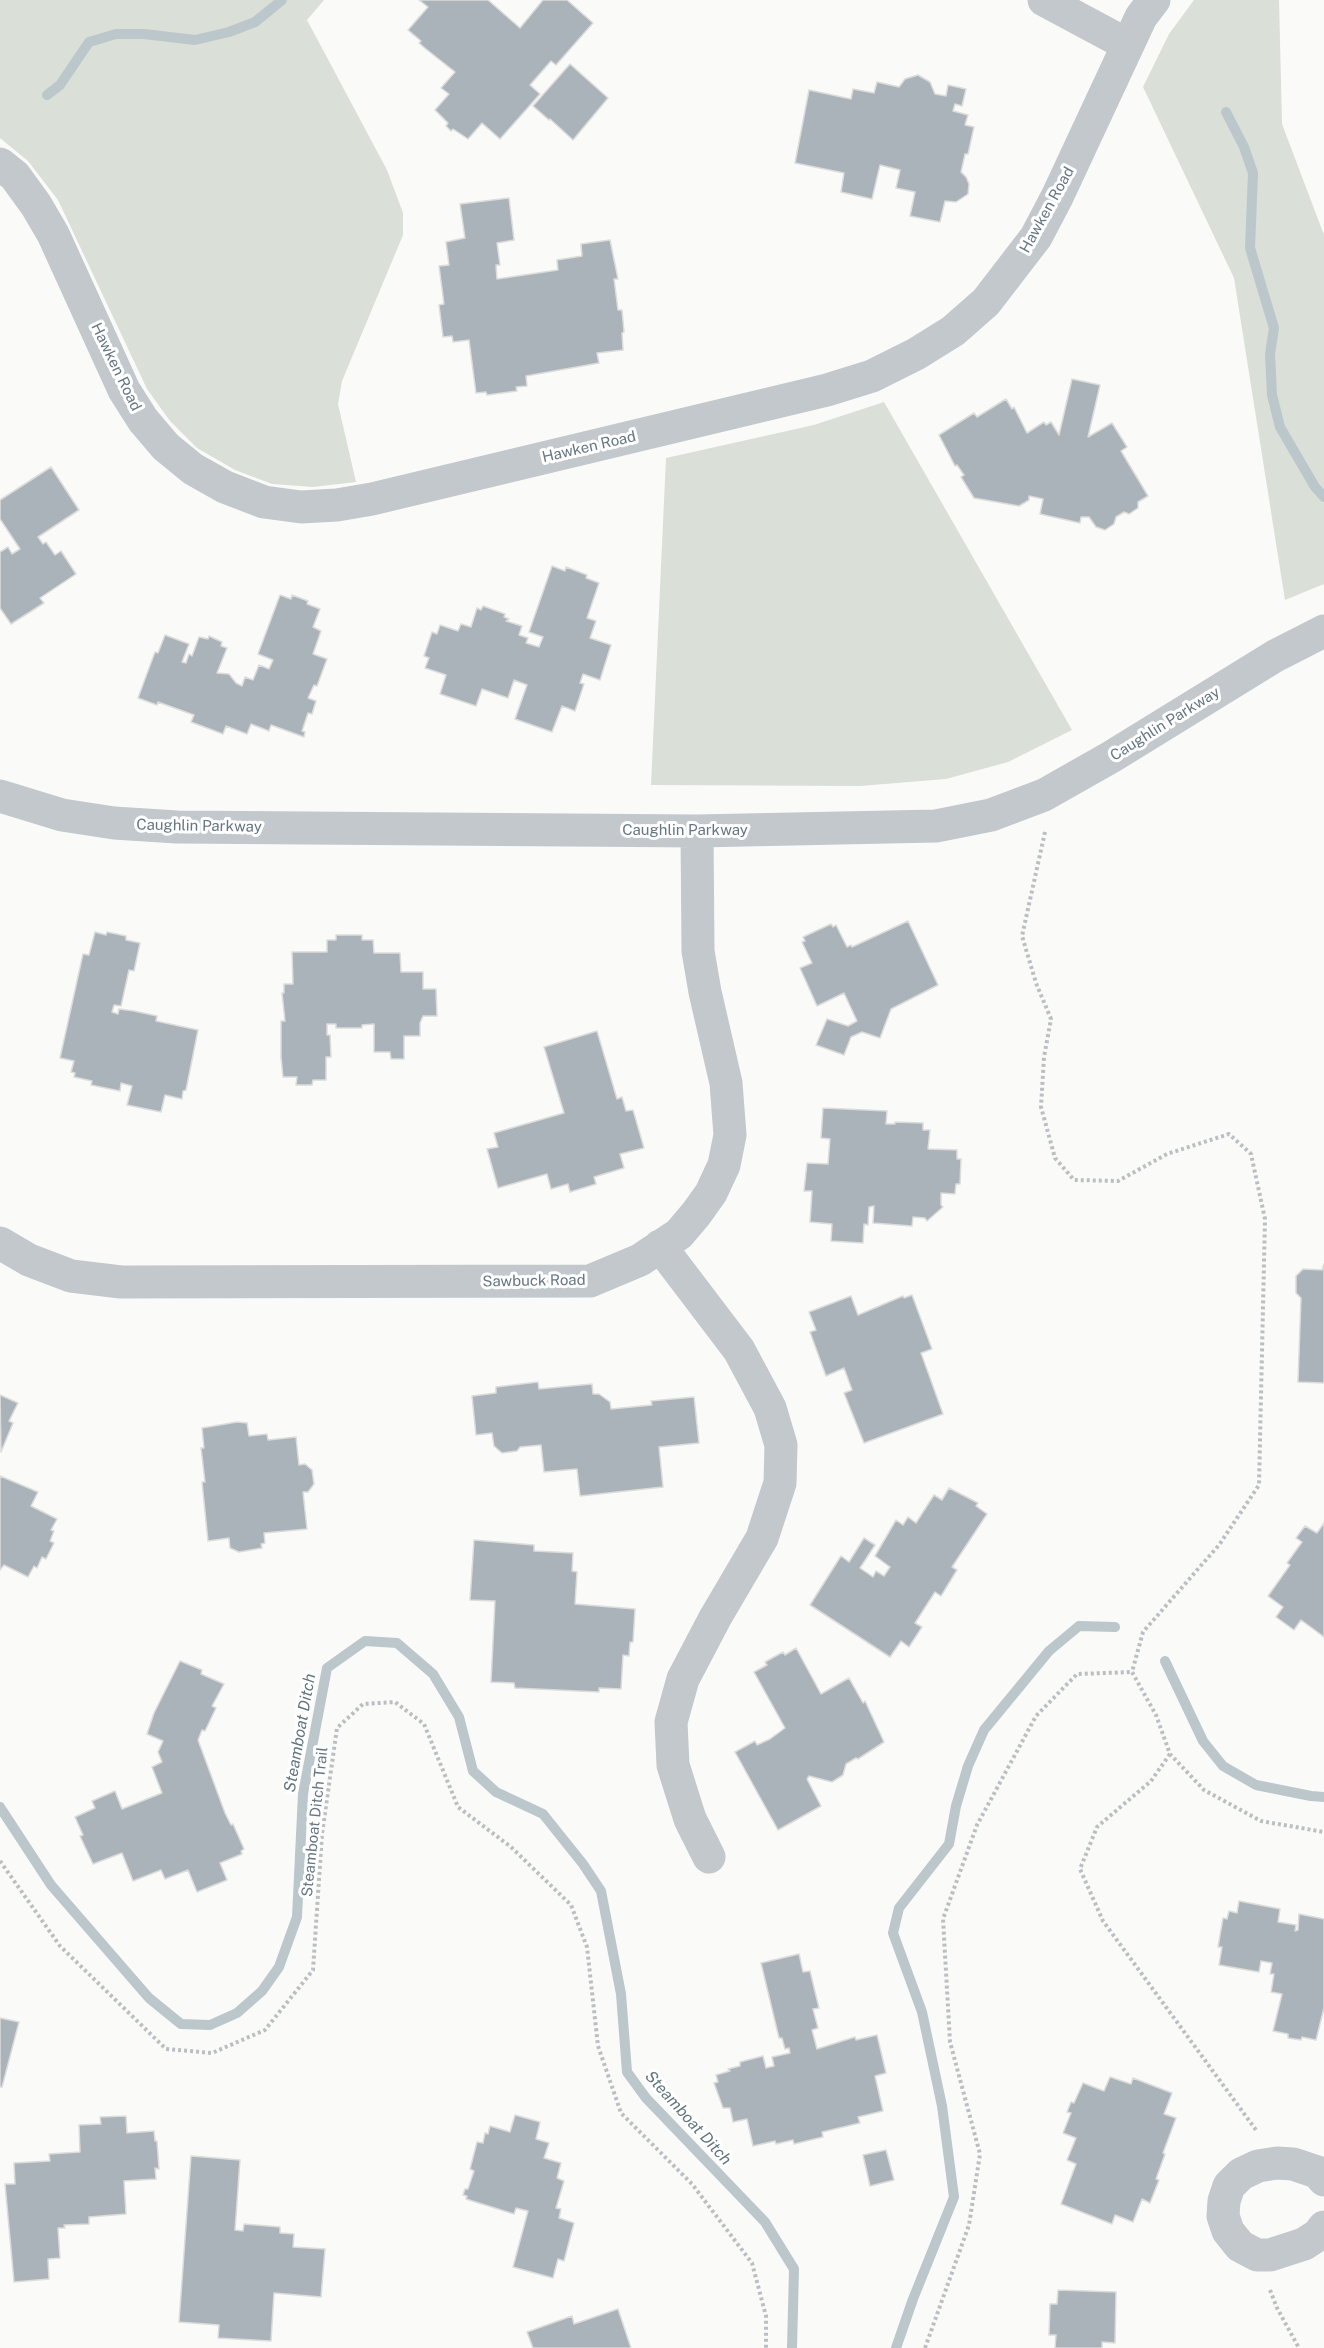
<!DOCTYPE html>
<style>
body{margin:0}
canvas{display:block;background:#fafaf8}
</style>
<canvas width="1324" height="2348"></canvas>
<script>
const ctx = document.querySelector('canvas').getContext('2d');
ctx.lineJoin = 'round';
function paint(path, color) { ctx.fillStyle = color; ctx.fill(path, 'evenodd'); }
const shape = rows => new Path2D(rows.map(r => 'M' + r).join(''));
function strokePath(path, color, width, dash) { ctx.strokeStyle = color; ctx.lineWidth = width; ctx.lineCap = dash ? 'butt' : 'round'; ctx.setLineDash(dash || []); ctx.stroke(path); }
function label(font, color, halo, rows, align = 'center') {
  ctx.font = font + ' "Public Sans",sans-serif'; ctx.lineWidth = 6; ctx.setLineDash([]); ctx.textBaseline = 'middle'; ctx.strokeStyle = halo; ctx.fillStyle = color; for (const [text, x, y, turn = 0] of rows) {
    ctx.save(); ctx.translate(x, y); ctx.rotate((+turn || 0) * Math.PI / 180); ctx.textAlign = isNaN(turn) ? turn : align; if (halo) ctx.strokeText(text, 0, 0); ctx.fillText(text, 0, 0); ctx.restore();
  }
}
paint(shape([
 [0,0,324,0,307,20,387,170,403,213,403,235,342,381,338,404,356,482,313,487,272,484,235,470,197,448,170,421,147,389,58,200,28,161,0,138],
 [1194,0,1279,0,1282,124,1324,235,1324,584,1285,600,1234,278,1143,87,1169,34],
 [884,402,1072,730,1008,762,946,779,860,786,651,785,666,458,814,425]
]), '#dadfd7');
strokePath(shape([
 [47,95,60,85,89,42,116,34,144,34,195,40,229,32,255,22,282,0],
 [1226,112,1244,147,1253,173,1250,248,1274,328,1270,354,1272,395,1280,427,1315,487,1324,497],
 [1165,1661,1203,1741,1223,1766,1256,1785,1311,1796,1324,1797],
 [0,1807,51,1885,149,1998,181,2024,210,2025,237,2013,262,1991,279,1967,297,1917,303,1794,327,1668,365,1641,397,1643,433,1674,459,1717,473,1771,496,1792,543,1814,583,1864,601,1891,621,1994,627,2072,646,2098,765,2222,794,2269,792,2348],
 [896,2348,913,2299,954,2197,942,2106,922,2012,893,1933,899,1908,949,1844,956,1806,968,1766,984,1730,1049,1651,1079,1626,1115,1627]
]), '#bbc7cb', 10);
const building = shape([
 [419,0,488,0,520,28,543,0,567,0,593,23,556,65,551,61,530,85,540,94,500,139,482,123,468,139,453,129,451,131,446,126,448,123,435,110,449,94,441,88,455,72,426,49,419,43,421,41,408,30,428,7,419,0],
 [570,64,608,98,573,140,550,119,549,120,533,106,570,64],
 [918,75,930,82,935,94,946,96,948,85,966,89,962,106,955,104,953,111,968,115,965,125,974,127,968,154,965,154,961,172,966,177,969,184,968,194,956,202,945,201,940,222,910,216,915,192,896,188,900,170,880,165,872,199,841,192,844,173,795,163,809,90,851,99,853,89,874,93,877,82,899,87,905,79,918,75],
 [509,198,514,240,497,243,500,265,496,265,497,279,558,270,557,260,582,256,581,244,610,240,618,279,614,279,618,310,622,310,624,332,622,333,623,350,597,353,599,363,526,376,527,386,516,387,517,391,487,395,486,392,476,393,469,340,453,342,452,336,443,337,439,305,444,304,439,266,449,265,446,242,465,238,460,204,509,198],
 [1072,379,1100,385,1088,437,1112,423,1127,447,1121,451,1148,496,1138,502,1138,508,1129,514,1124,512,1116,517,1114,524,1105,530,1096,527,1089,517,1081,517,1080,523,1040,514,1043,499,1029,496,1029,500,1019,506,974,498,961,477,964,475,957,465,955,466,939,435,974,413,977,417,1006,399,1012,409,1014,407,1027,433,1044,422,1046,425,1051,422,1059,435,1072,379],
 [51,467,79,510,38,537,43,544,46,542,55,555,61,551,76,574,40,598,44,603,11,624,0,608,0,552,8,547,12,554,20,549,0,519,0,500,51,467],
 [552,566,565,571,566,567,587,575,586,578,599,583,587,618,596,621,590,638,611,645,600,680,583,674,580,683,584,684,575,711,562,706,552,732,515,719,527,685,514,680,508,698,482,689,476,706,440,694,446,675,425,668,429,658,424,656,432,632,437,634,440,625,458,631,461,624,471,627,477,608,481,610,483,606,505,614,504,617,509,619,506,621,522,626,519,635,528,638,526,643,539,647,543,637,529,632,552,566],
 [280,595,291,599,292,595,308,601,307,604,320,609,313,627,321,631,313,654,327,659,317,686,314,685,308,698,316,701,312,714,308,713,302,731,305,732,304,737,271,725,269,731,251,724,247,734,226,726,223,734,191,722,194,715,158,702,157,705,138,698,155,652,158,653,165,635,189,644,182,662,186,663,189,654,192,656,199,637,208,639,209,636,222,642,221,646,227,648,217,673,229,674,236,683,242,686,245,677,253,680,259,665,269,669,273,660,258,654,280,595],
 [908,921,938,985,891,1009,880,1038,862,1032,851,1037,844,1055,816,1045,827,1019,848,1026,857,1021,844,993,817,1006,800,968,812,963,802,942,805,941,803,937,831,924,833,927,836,925,847,947,851,945,852,947,908,921],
 [95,932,106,935,107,932,126,936,126,940,140,943,134,971,129,970,121,1006,114,1005,112,1012,118,1014,119,1009,134,1011,157,1016,156,1021,198,1030,186,1090,183,1091,182,1099,165,1095,161,1112,127,1105,132,1086,121,1083,120,1091,91,1085,92,1081,74,1077,75,1073,71,1072,74,1061,60,1058,83,954,89,955,95,932],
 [336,935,362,935,362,940,373,940,374,953,400,953,401,972,423,972,423,989,436,989,437,1016,423,1016,420,1023,420,1036,404,1036,404,1059,391,1059,390,1052,374,1052,374,1024,362,1025,362,1028,336,1028,336,1024,327,1024,327,1035,330,1035,331,1057,326,1057,326,1080,313,1080,312,1085,296,1085,297,1077,283,1077,281,1057,281,1021,285,1021,282,993,284,993,284,984,293,984,292,952,327,952,327,940,336,940,336,935],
 [597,1031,617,1099,622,1097,626,1111,633,1110,644,1148,620,1154,624,1168,594,1177,596,1184,570,1192,568,1184,551,1189,547,1174,498,1188,487,1149,498,1147,494,1133,564,1113,544,1047,597,1031],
 [823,1108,887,1111,886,1124,895,1124,895,1122,923,1123,923,1130,930,1130,928,1149,957,1150,957,1159,961,1159,960,1184,956,1184,955,1194,941,1193,941,1205,943,1207,927,1221,925,1218,913,1217,912,1226,873,1223,874,1206,869,1207,868,1225,864,1224,863,1243,831,1241,832,1224,810,1222,812,1191,804,1191,807,1163,828,1164,830,1139,821,1138,823,1108],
 [1324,1264,1324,1383,1298,1382,1301,1298,1296,1293,1296,1276,1303,1269,1322,1270,1324,1264],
 [912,1295,932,1349,921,1353,943,1414,864,1443,844,1393,852,1390,844,1368,826,1376,810,1332,816,1330,809,1312,851,1296,858,1315,903,1296,904,1298,912,1295],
 [538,1382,539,1389,592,1384,593,1394,599,1394,610,1402,611,1409,652,1405,651,1401,694,1397,699,1443,659,1447,663,1487,580,1496,577,1469,544,1472,541,1445,520,1447,517,1451,502,1453,494,1446,492,1433,476,1435,472,1396,496,1393,496,1387,538,1382],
 [0,1395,18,1403,9,1421,13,1423,1,1452,0,1395],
 [237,1422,247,1423,249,1436,267,1434,268,1440,296,1437,299,1465,305,1464,312,1470,314,1484,308,1492,303,1492,307,1529,264,1533,265,1543,261,1544,262,1548,239,1552,230,1548,229,1538,208,1541,202,1482,205,1482,201,1448,204,1448,202,1428,237,1422],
 [0,1476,38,1492,31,1506,57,1519,51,1530,54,1531,50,1541,54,1543,46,1559,42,1557,37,1568,34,1566,28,1577,4,1565,0,1570,0,1476],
 [949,1488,978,1503,976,1506,987,1514,952,1567,957,1570,941,1596,935,1592,915,1623,922,1627,909,1647,901,1641,890,1657,810,1605,841,1556,849,1562,864,1538,875,1545,860,1568,873,1577,876,1571,884,1576,890,1567,875,1556,896,1520,903,1525,908,1517,916,1523,934,1495,942,1500,949,1488],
 [1324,1523,1324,1637,1301,1620,1294,1630,1276,1617,1283,1607,1268,1596,1290,1565,1287,1563,1302,1542,1296,1538,1305,1526,1317,1533,1324,1523],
 [474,1540,534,1545,534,1551,573,1553,572,1571,577,1572,575,1604,635,1609,633,1642,630,1642,629,1656,623,1655,621,1689,599,1688,599,1692,558,1690,515,1688,514,1683,491,1682,495,1601,470,1600,474,1540],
 [796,1648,821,1694,849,1678,863,1703,865,1701,884,1742,858,1759,856,1758,846,1764,843,1775,832,1782,809,1776,807,1779,821,1806,778,1830,735,1752,755,1741,757,1745,770,1739,785,1728,754,1672,767,1665,765,1662,783,1652,785,1655,796,1648],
 [180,1661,202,1670,201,1674,224,1684,212,1706,216,1708,205,1731,202,1730,198,1740,225,1813,231,1825,233,1824,244,1849,241,1851,242,1854,220,1863,227,1880,197,1892,188,1870,165,1879,161,1870,133,1881,122,1853,93,1864,80,1836,83,1835,75,1817,95,1808,92,1801,115,1791,122,1809,162,1793,152,1767,162,1762,158,1752,163,1741,147,1734,154,1713,180,1661],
 [1239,1901,1280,1909,1278,1922,1296,1925,1295,1931,1298,1930,1299,1914,1324,1919,1324,2008,1316,2040,1302,2037,1301,2040,1288,2038,1288,2034,1273,2031,1282,1994,1271,1992,1274,1974,1270,1974,1272,1963,1261,1961,1259,1972,1219,1965,1222,1947,1218,1947,1223,1918,1227,1919,1229,1911,1237,1913,1239,1901],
 [799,1954,803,1972,810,1971,819,2008,813,2009,818,2028,812,2030,817,2049,855,2037,856,2040,877,2035,886,2073,875,2076,883,2111,858,2117,860,2123,822,2132,823,2137,794,2144,793,2140,776,2144,775,2141,753,2146,747,2119,733,2122,730,2108,723,2108,714,2083,718,2082,716,2075,730,2071,728,2069,740,2066,740,2062,763,2056,766,2068,774,2066,772,2057,790,2053,789,2048,785,2049,782,2038,779,2038,761,1963,799,1954],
 [0,2018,19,2022,2,2087,0,2087,0,2018],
 [1110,2077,1131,2084,1133,2078,1172,2093,1164,2114,1176,2118,1163,2153,1165,2154,1156,2179,1159,2180,1150,2203,1142,2199,1133,2222,1115,2215,1112,2224,1061,2204,1076,2164,1067,2160,1076,2138,1063,2133,1071,2113,1067,2112,1071,2102,1074,2103,1083,2083,1104,2091,1110,2077],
 [515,2115,540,2122,536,2139,549,2143,544,2158,561,2163,557,2178,564,2181,556,2208,561,2209,559,2218,574,2223,564,2261,558,2259,553,2278,513,2267,528,2211,516,2208,514,2214,466,2199,467,2196,463,2195,465,2189,468,2189,474,2171,470,2169,477,2142,483,2143,485,2133,488,2134,490,2126,510,2132,515,2115],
 [126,2116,127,2133,154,2131,155,2141,157,2141,159,2169,155,2168,156,2179,124,2181,126,2214,89,2217,89,2224,64,2225,65,2228,58,2228,60,2258,48,2259,49,2279,14,2282,5,2184,15,2184,14,2163,50,2161,49,2154,80,2152,79,2125,101,2124,100,2117,126,2116],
 [886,2150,894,2180,870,2186,863,2155,886,2150],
 [191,2156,240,2160,235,2230,243,2231,244,2224,280,2227,280,2233,294,2234,293,2247,325,2249,321,2297,274,2293,271,2341,218,2338,219,2325,179,2322,191,2156],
 [1058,2290,1116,2292,1115,2343,1102,2342,1102,2348,1055,2348,1056,2335,1049,2335,1050,2304,1057,2304,1058,2290],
 [618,2309,631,2348,533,2348,527,2332,572,2316,574,2324,618,2309]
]);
paint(building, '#aab3b9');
strokePath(building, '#dcdcda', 1.5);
strokePath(shape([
 [1045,832,1022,936,1036,983,1051,1019,1044,1057,1041,1107,1055,1158,1074,1180,1118,1181,1167,1154,1229,1134,1251,1154,1265,1219,1259,1485,1219,1545,1143,1632,1132,1672,1156,1715,1170,1754,1204,1790,1261,1821,1324,1832],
 [1170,1754,1151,1781,1097,1827,1080,1869,1103,1921,1256,2130],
 [0,1861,60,1946,166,2049,212,2053,265,2030,313,1970,322,1834,337,1728,363,1704,395,1702,424,1724,458,1807,511,1847,571,1905,587,1947,598,2046,621,2113,692,2184,752,2263,766,2316,766,2348],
 [1270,2290,1277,2308,1299,2348],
 [925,2348,969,2225,980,2154,950,2042,943,1919,977,1825,1036,1716,1077,1674,1132,1672]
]), '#bbbfc2', 4, [3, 3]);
strokePath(shape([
 [1044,0,1128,45],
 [0,164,15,176,36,205,53,234,124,390,143,420,166,447,193,469,225,487,264,502,301,507,337,505,372,499,827,390,872,376,916,354,953,331,986,302,1036,237,1057,197,1141,17,1154,0],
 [0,796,62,815,114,823,177,827,697,831,936,826,991,815,1044,795,1111,757,1275,656,1324,631],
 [0,1243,29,1260,71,1276,121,1282,590,1281,640,1260,679,1234,696,1214,711,1193,724,1165,730,1135,726,1083,705,992,698,951,697,831],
 [660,1246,739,1350,770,1408,781,1445,780,1483,762,1538,715,1618,683,1679,671,1722,673,1765,690,1819,709,1857],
 [1324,2180,1317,2172,1293,2164,1277,2163,1258,2166,1241,2174,1229,2186,1224,2201,1223,2216,1228,2231,1240,2246,1257,2255,1270,2255,1304,2244,1318,2235,1324,2227]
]), '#c3c8cc', 33);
label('15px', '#657683', '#fff', [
 ["Hawken Road",1047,210,-61],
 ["Hawken Road",116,367,64],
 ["Hawken Road",589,447,-13],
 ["Caughlin Parkway",1165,724,-32],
 ["Caughlin Parkway",199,826,1],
 ["Caughlin Parkway",685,830],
 ["Sawbuck Road",534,1281,-1],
 ["Steamboat Ditch Trail",315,1822,-84]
]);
label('italic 16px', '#60757c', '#fff', [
 ["Steamboat Ditch",300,1733,-80],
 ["Steamboat Ditch",688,2118,48]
]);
</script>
